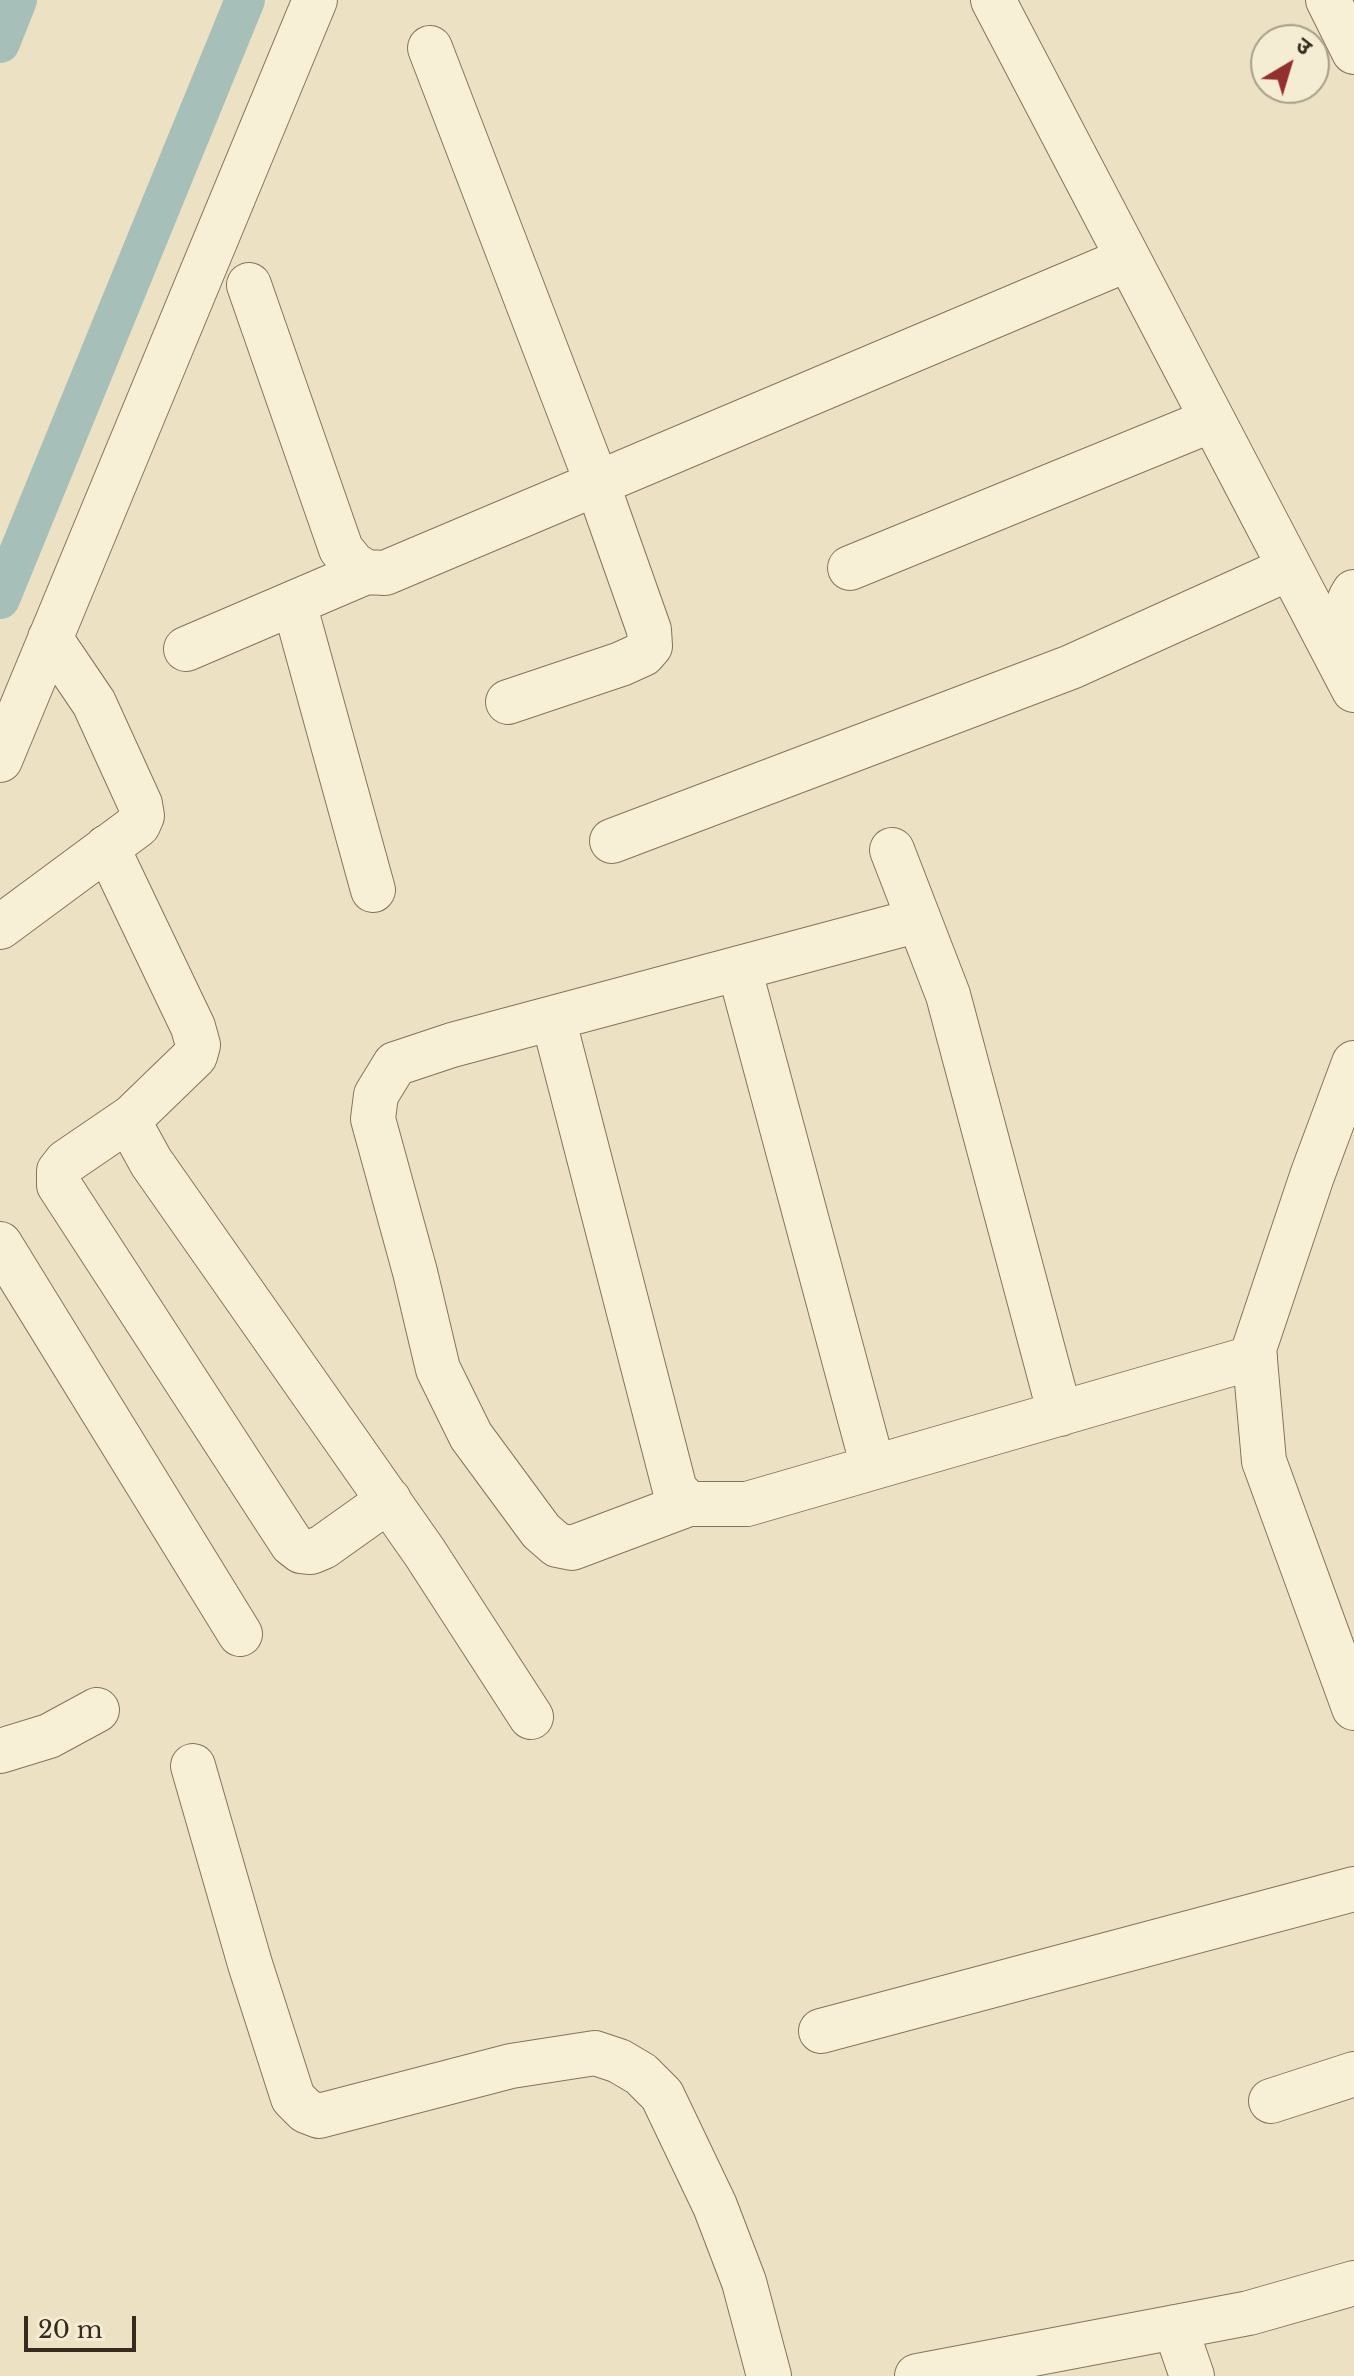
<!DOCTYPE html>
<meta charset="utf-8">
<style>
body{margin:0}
#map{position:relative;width:1354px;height:2376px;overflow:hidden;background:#ede1c4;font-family:"Libre Baskerville","Noto Sans Devanagari",serif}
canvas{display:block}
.north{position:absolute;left:1250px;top:24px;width:80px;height:80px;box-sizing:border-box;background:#f4ecd3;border:2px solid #a89f8b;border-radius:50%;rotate:38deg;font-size:22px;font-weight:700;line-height:32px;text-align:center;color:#372b1e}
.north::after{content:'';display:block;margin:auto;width:28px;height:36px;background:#932f2d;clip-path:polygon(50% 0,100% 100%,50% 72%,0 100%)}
.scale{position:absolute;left:24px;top:2316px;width:112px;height:36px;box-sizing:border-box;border:4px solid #372b1e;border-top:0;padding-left:10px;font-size:24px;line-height:28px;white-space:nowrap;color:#372b1e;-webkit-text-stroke:6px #f4ecd3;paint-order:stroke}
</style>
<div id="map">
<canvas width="1354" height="2376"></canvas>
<div class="north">उ</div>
<div class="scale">20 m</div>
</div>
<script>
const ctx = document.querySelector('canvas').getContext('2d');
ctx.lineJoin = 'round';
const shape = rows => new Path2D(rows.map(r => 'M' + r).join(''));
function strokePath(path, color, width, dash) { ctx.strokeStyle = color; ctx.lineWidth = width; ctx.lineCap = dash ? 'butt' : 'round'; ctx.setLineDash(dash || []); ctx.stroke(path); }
strokePath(shape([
 [0,43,17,0],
 [0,599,245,0]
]), '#a6c0b9', 40);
const minor = shape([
 [993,0,1354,690],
 [1328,0,1354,52],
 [430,48,597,483,649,630,650,646,643,654,621,664,508,702],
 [249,285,341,549,353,564,366,572,385,573,1128,259],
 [850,568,1212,420],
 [1354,592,1350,599,1354,663],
 [294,603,373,890],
 [186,649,366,572],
 [0,760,315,0],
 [612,841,1071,667,1290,568],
 [107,847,193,1027,198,1045,195,1056,132,1117,134,1131,151,1162,425,1553,531,1717],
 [892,850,948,995,1060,1414],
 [0,927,138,825,142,816,140,804,94,703,50,638],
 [739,968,873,1467],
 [553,1018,675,1490,689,1504,747,1504,1255,1357],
 [1354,1063,1312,1176,1254,1349,1264,1461,1354,1708],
 [132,1117,66,1162,59,1171,59,1185,292,1544,301,1551,311,1552,323,1547,389,1500],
 [0,1244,240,1634],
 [689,1504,572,1548,557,1545,541,1531,471,1436,438,1369,415,1272,373,1119,376,1095,395,1064,452,1045,919,920],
 [0,1751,49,1736,97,1710],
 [193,1766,250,1964,293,2098,306,2111,319,2116,511,2066,595,2053,619,2061,641,2074,662,2095,715,2206,744,2282,769,2376],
 [821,2031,1354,1889],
 [1271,2101,1354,2074],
 [1175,2327,1192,2376],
 [917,2376,1249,2313,1354,2283]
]);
strokePath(minor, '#86735b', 46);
strokePath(minor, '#f8efd7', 44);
</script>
